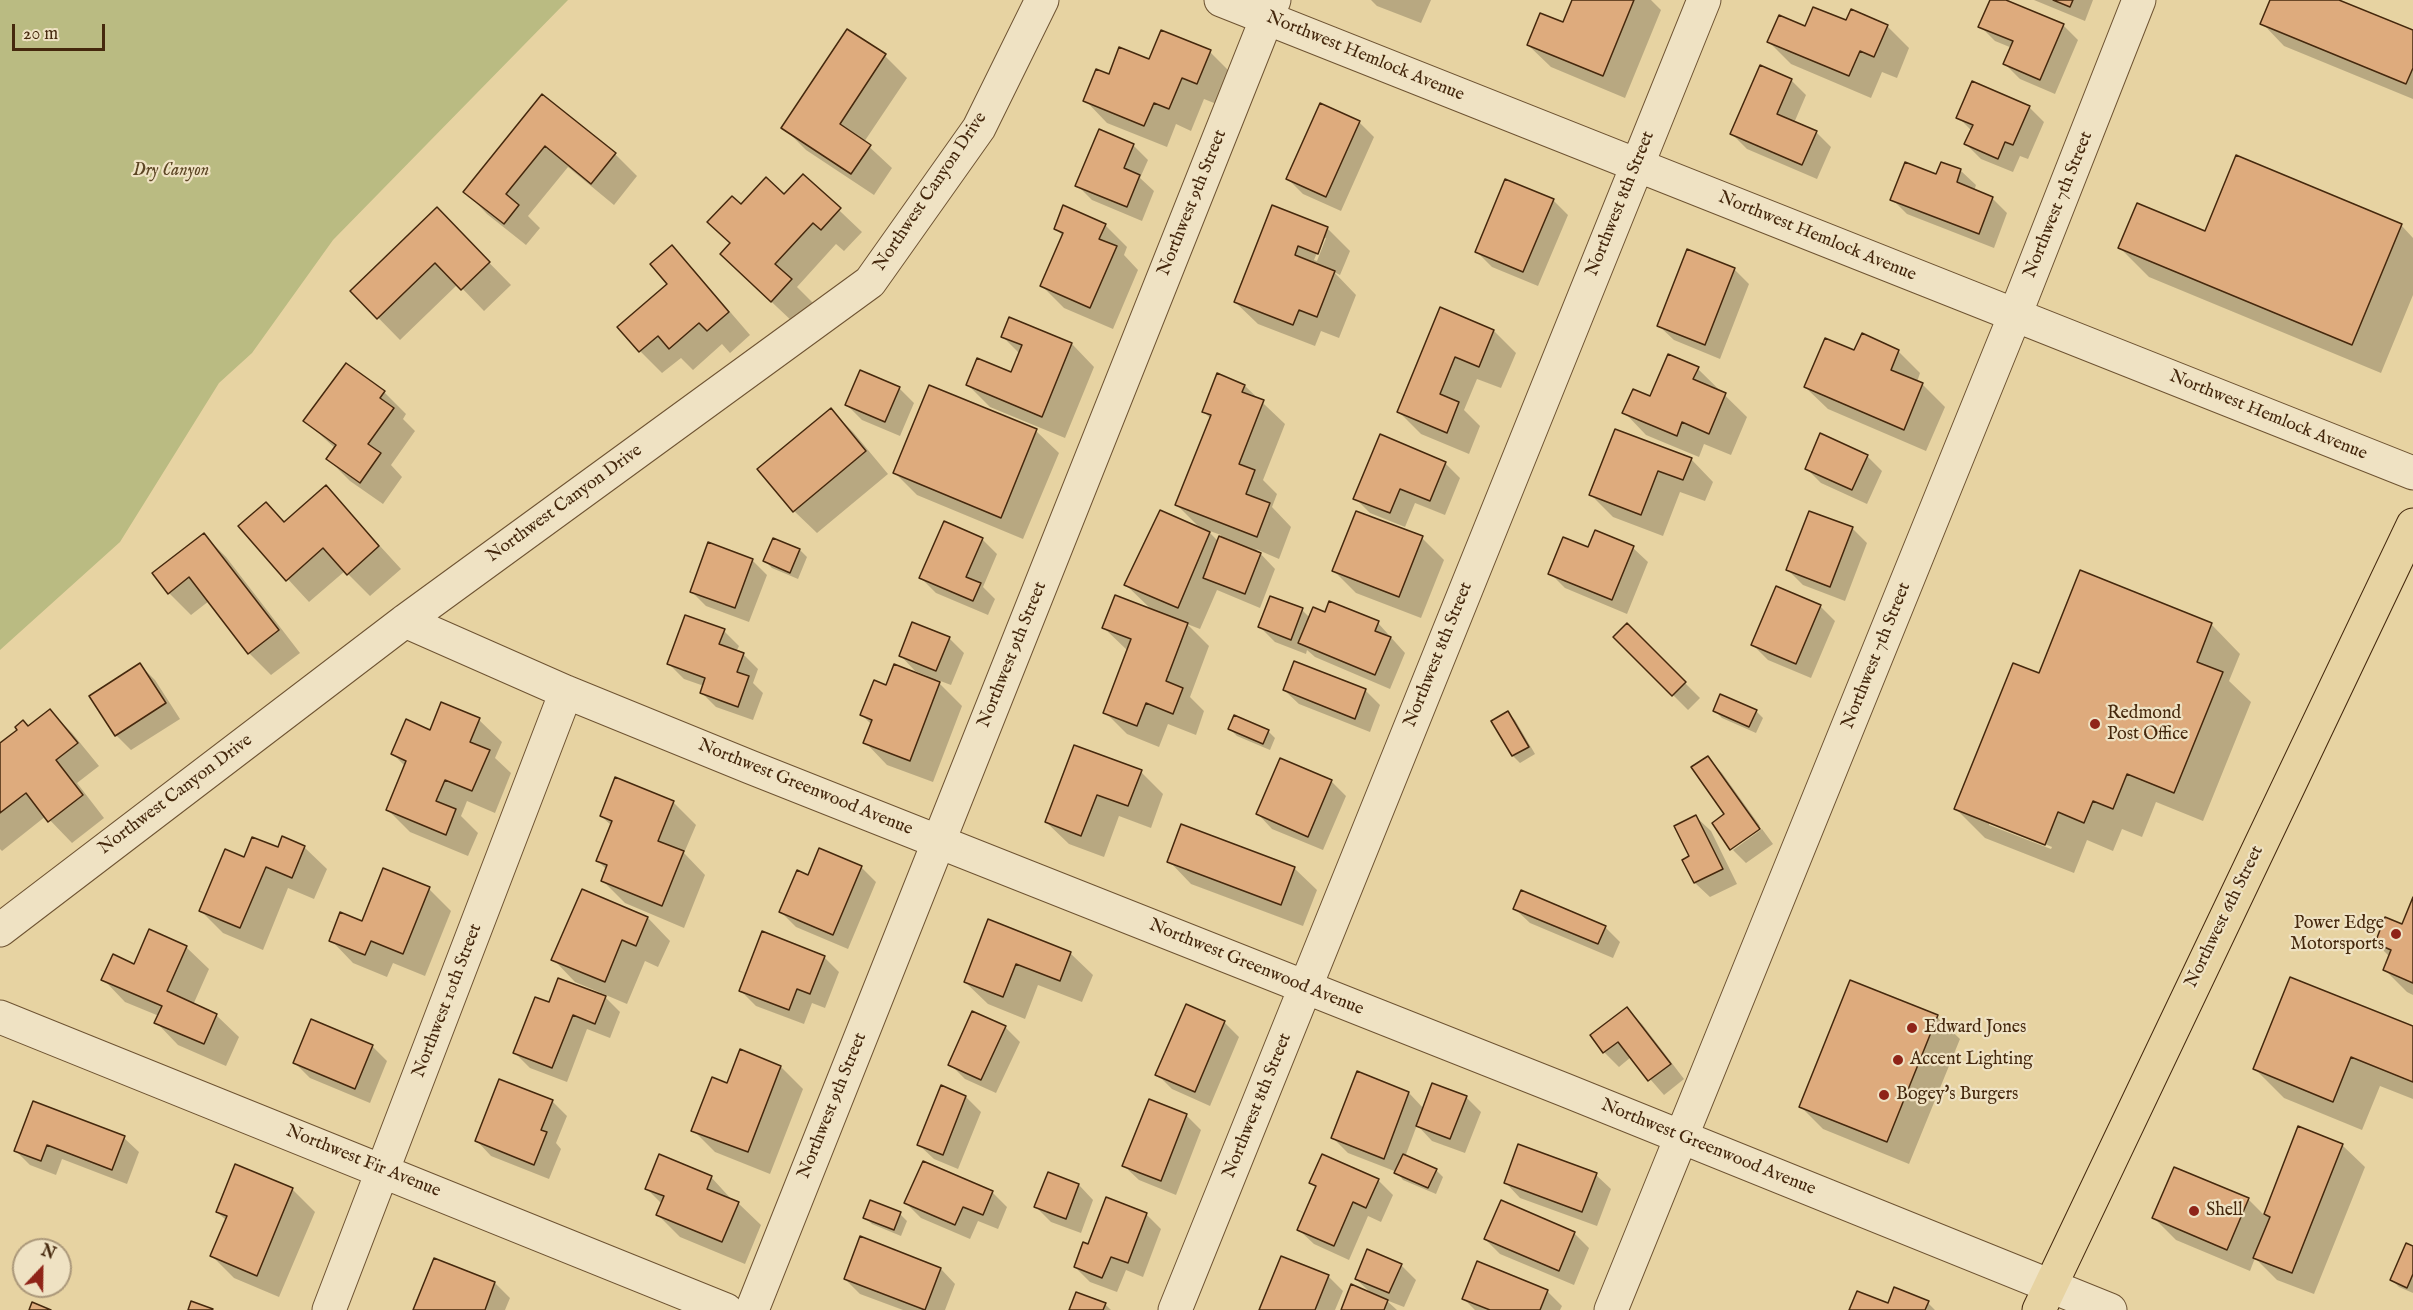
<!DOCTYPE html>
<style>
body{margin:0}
#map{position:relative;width:2413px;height:1310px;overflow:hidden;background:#e7d3a2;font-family:"IM FELL English",serif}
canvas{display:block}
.north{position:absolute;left:12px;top:1238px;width:60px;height:60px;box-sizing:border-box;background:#efe2c3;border:2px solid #ab987a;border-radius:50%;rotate:22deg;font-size:16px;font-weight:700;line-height:24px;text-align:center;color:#45280d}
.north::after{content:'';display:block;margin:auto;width:21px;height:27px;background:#8f2418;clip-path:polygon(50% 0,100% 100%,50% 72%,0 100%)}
.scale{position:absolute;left:12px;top:24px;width:93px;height:27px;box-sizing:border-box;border:3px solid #45280d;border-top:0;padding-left:8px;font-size:18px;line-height:21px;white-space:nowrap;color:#45280d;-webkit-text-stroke:4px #efe2c3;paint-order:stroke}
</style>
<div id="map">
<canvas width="2413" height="1310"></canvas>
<div class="north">N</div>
<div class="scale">20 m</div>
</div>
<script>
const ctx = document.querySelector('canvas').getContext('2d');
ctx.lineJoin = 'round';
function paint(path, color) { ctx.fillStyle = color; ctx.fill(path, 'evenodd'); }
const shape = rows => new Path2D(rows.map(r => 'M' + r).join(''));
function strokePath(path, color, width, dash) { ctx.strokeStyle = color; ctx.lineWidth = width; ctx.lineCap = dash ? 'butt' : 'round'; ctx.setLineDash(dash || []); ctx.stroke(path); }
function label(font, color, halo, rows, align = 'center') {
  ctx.font = font + ' "IM FELL English",serif'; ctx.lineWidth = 4.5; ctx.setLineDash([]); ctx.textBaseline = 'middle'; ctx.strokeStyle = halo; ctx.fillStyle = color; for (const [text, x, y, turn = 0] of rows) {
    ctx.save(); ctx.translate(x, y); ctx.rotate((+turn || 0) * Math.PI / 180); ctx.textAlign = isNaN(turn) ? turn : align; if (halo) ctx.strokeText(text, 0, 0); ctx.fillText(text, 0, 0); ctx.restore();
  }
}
paint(shape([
 [0,0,568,0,333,240,252,353,219,383,120,542,0,650]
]), '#babb82');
paint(shape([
 [1371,0,1431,0,1421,23,1377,6],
 [1574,0,1651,0,1661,10,1625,98,1551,67,1528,45,1564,24],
 [1991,0,2003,0,2063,25,2078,40,2055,94,2020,79,2005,64,2012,48,1995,41,1980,26],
 [2034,0,2093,0,2085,21],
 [2271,0,2335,0,2413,32,2413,99,2284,46,2262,23],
 [1847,22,1887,26,1909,48,1897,78,1882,72,1871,98,1791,64,1769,42],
 [1210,52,1232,74,1219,105,1204,99,1191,131,1176,124,1167,147,1107,123,1085,100,1109,76,1150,61],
 [885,56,907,78,864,142,892,168,874,195,806,150,783,127],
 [1791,80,1806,95,1794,123,1816,132,1831,147,1817,179,1747,149,1732,134],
 [542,96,615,154,637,176,614,205,568,167,528,216,540,228,526,245,487,214,465,191],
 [2029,107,2044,122,2028,159,2020,156,2013,172,1981,159,1966,144,1972,131,1958,117],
 [1359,122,1374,137,1341,211,1303,194,1288,179],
 [1133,145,1148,160,1140,178,1154,191,1142,221,1092,200,1077,185],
 [1942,164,1961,171,1976,185,1974,191,1992,198,2007,213,1994,248,1907,214,1892,199,1937,176],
 [803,176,862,232,844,251,836,244,797,287,813,303,794,323,744,276,731,244,709,222,741,206,784,196],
 [1553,200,1568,215,1538,286,1492,267,1477,252],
 [1273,207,1327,228,1350,251,1340,275,1334,272,1356,295,1339,338,1321,331,1315,346,1258,324,1235,302],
 [1323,238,1326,238,1317,261,1314,260],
 [1105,225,1127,247,1124,255,1138,270,1113,329,1064,308,1042,286,1063,236,1055,228],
 [2401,225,2413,238,2413,295,2381,373,2149,277,2120,248,2205,233],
 [459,232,511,285,484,311,458,284,400,340,352,291],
 [672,247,694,270,750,335,730,353,722,344,693,370,681,358,662,373,640,351,669,284],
 [1734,269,1749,284,1720,359,1674,340,1659,326],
 [1441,309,1494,331,1516,353,1501,388,1477,379,1464,410,1480,426,1469,454,1421,434,1398,411],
 [1010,319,1072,344,1094,367,1065,438,990,407,968,385,1012,374,1020,354,1003,337],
 [1898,351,1920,373,1917,382,1923,385,1945,407,1926,451,1828,409,1805,387,1855,352],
 [1698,369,1747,417,1731,455,1704,444,1699,457,1646,435,1624,412,1651,398],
 [1245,386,1285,424,1263,480,1277,494,1272,507,1291,527,1279,559,1256,549,1275,569,1260,608,1217,590,1200,629,1187,624,1209,646,1190,697,1204,711,1196,735,1168,724,1159,747,1127,734,1105,712,1128,651,1104,628,1152,610,1126,585,1201,529,1177,505,1211,419,1204,412],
 [1207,530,1221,535,1218,541],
 [930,387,1036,431,1059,453,1023,539,917,495,895,473],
 [899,388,914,403,900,436,862,420,847,405],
 [384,392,406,414,403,419,415,431,391,465,402,477,383,504,350,481,328,459,335,448,305,421],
 [831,410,853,432,888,474,817,533,794,511,760,470],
 [1867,456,1882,471,1867,504,1821,483,1806,468],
 [1691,459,1713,482,1705,501,1680,492,1663,536,1613,517,1591,495],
 [1445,463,1460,478,1445,515,1415,503,1405,527,1370,513,1355,498],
 [326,487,401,569,370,596,345,571,309,602,240,527,285,523],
 [1852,528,1867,543,1845,601,1803,585,1788,570],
 [1596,532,1633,548,1648,562,1627,614,1565,588,1550,573,1589,548],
 [204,535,226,557,300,653,271,675,249,653,209,601,191,615,169,593],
 [1422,538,1444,560,1421,618,1356,593,1334,571],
 [774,539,800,550,807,557,798,579,772,568,765,561],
 [982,539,997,554,983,587,995,599,988,615,936,593,921,578],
 [752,560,767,575,749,622,706,606,691,591],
 [1820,606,1835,621,1811,678,1768,660,1753,645],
 [1302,610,1310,618,1325,614,1378,623,1405,653,1390,689,1315,657,1307,650,1306,654,1275,642,1260,627],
 [2211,624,2240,654,2229,681,2251,702,2203,821,2156,802,2142,837,2122,829,2113,851,2087,840,2074,873,1985,838,1956,809,2040,675],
 [1989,821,2052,847,2051,849,1989,825],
 [1627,625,1700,698,1688,710,1615,637],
 [724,631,739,646,736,652,743,654,758,669,753,683,763,693,753,720,716,707,701,692,704,686,684,679,669,664],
 [949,638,964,653,951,685,935,679,962,706,933,782,887,765,865,742,872,725,862,715,887,687,926,678,927,676,915,671,901,656],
 [1295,663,1366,691,1380,705,1370,732,1299,704,1284,690],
 [140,665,155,680,180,719,131,750,116,735,91,697],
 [442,704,479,720,502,742,495,758,511,773,495,813,467,801,461,816,478,833,468,856,410,832,388,810,406,767,393,754,431,732],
 [50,711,72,733,99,766,77,783,104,818,72,843,46,816,2,851,0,849,0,745,19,730,28,728],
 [1715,711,1756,711,1763,718,1756,733,1722,718],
 [1508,713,1515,720,1535,754,1520,763,1513,756,1493,721],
 [1230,729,1268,731,1275,738,1270,750,1237,736],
 [1708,758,1722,773,1760,826,1732,846,1732,849,1714,824,1727,815],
 [1141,772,1163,794,1151,828,1119,816,1104,857,1069,844,1046,822],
 [1331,781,1346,796,1323,850,1272,829,1258,814],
 [673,802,696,825,684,853,705,875,684,928,625,903,603,881,607,870,598,861,612,826,601,816],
 [1696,817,1711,831,1737,884,1710,897,1695,883,1684,860,1691,857],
 [1762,829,1773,844,1746,863,1733,850],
 [304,847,327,869,314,899,288,888,263,950,223,933,201,911,245,859,278,849],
 [1169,861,1294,868,1317,890,1303,926,1191,884],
 [861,867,876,882,848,949,796,927,781,912,809,877],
 [429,889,451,911,425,976,393,963,387,977,353,963,331,940],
 [582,891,648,918,670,941,658,967,645,961,627,1004,575,982,553,959],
 [2413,901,2413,995,2407,992,2385,970,2390,957,2376,943,2403,926],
 [1515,909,1605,927,1620,942,1613,958,1530,923],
 [989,921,1070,953,1093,975,1082,1002,1038,985,1025,1019,988,1004,965,982],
 [186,947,209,969,193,1005,216,1015,239,1037,226,1066,178,1045,156,1022,159,1016,125,1002,103,979],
 [824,957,839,972,825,1008,812,1003,804,1024,756,1006,741,991],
 [601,993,620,1012,610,1038,587,1029,567,1082,530,1068,515,1053,550,1004,600,995],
 [1627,1009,1642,1024,1684,1079,1664,1095,1631,1057,1619,1067,1604,1052],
 [1937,1017,1960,1039,1909,1164,1823,1129,1801,1107],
 [1224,1022,1239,1037,1210,1106,1172,1089,1157,1074],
 [1005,1027,1020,1042,996,1093,965,1079,950,1064],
 [2413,1028,2413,1099,2380,1086,2362,1130,2284,1098,2255,1069],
 [372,1046,387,1061,370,1103,310,1078,295,1063],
 [781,1067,803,1089,770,1174,715,1152,693,1130],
 [1358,1073,1409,1093,1424,1109,1466,1097,1481,1112,1465,1153,1432,1141,1417,1125,1405,1157,1436,1170,1443,1177,1436,1194,1403,1180,1397,1172,1348,1153,1333,1138],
 [942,1087,966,1097,981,1112,958,1169,934,1159,919,1145],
 [552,1101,567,1116,556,1143,561,1149,549,1179,491,1156,477,1141],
 [34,1103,124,1138,139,1152,127,1184,62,1159,56,1175,30,1165,16,1151],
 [1186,1115,1201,1130,1176,1195,1139,1180,1124,1166],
 [2299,1128,2342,1145,2365,1167,2314,1294,2277,1280,2255,1258,2250,1271,2176,1240,2154,1218,2248,1199,2265,1216],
 [236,1166,292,1189,315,1212,279,1297,234,1278,212,1256,227,1221,217,1212],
 [1596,1175,1611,1189,1597,1226,1520,1198,1506,1183],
 [711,1177,733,1201,738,1203,761,1225,745,1264,680,1237,658,1215,662,1204,646,1188],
 [1378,1180,1393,1195,1381,1222,1368,1216,1349,1260,1314,1244,1299,1230,1317,1188,1311,1183],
 [1079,1185,1093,1200,1081,1233,1051,1222,1036,1207],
 [992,1192,1007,1207,998,1229,978,1221,970,1239,921,1218,906,1203],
 [900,1214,907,1221,901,1236,872,1224,865,1217],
 [1146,1214,1161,1229,1143,1277,1126,1270,1117,1292,1090,1282,1075,1267,1089,1246],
 [1574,1233,1589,1248,1574,1285,1500,1254,1485,1239],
 [2413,1248,2413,1293,2399,1287,2392,1280],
 [435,1260,495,1283,510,1298,505,1310,415,1310],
 [1401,1265,1416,1280,1404,1307,1386,1300,1397,1310,1342,1310,1373,1295,1356,1279],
 [941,1269,955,1284,945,1310,903,1310,860,1294,845,1279],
 [1328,1276,1343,1291,1335,1310,1261,1310],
 [1547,1291,1562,1306,1560,1310,1475,1310,1463,1298],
 [1928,1303,1935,1310,1850,1310,1889,1305],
 [1105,1304,1111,1310,1071,1310]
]), '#0003');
const building = shape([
 [1572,0,1634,0,1603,76,1527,45,1540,13,1563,22,1572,0],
 [1990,0,2006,0,2064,24,2040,80,2003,64,2013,41,1978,27,1990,0],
 [2053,0,2073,0,2070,7,2053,0],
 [2270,0,2339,0,2413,30,2413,68,2406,84,2260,24,2270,0],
 [1813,7,1846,20,1851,9,1888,25,1874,57,1860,51,1849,76,1767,42,1779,15,1805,26,1813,7],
 [847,29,886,54,840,124,871,145,851,174,781,128,847,29],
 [1161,30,1211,50,1197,84,1182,78,1169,109,1154,103,1144,126,1083,101,1096,69,1109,74,1119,47,1149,59,1161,30],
 [1760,65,1792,79,1777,114,1817,131,1802,165,1730,134,1760,65],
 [1972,81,2030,106,2013,145,2005,142,1998,159,1964,144,1973,125,1956,118,1972,81],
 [542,94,616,153,591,184,545,146,506,194,519,205,504,224,463,192,542,94],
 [1320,103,1360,121,1326,197,1286,179,1320,103],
 [1099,129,1134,144,1124,168,1140,175,1127,207,1075,186,1099,129],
 [2236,155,2402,224,2352,345,2118,248,2137,203,2205,231,2236,155],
 [1905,162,1936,174,1941,162,1961,169,1957,182,1993,197,1979,234,1890,200,1905,162],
 [803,174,841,208,821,230,813,223,775,264,792,279,771,302,720,254,730,243,707,222,732,196,741,204,766,177,784,194,803,174],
 [1505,179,1554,199,1523,272,1475,252,1505,179],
 [1063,205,1106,224,1099,239,1117,246,1090,308,1040,286,1063,233,1054,229,1063,205],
 [1272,205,1328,227,1318,254,1298,246,1295,255,1335,271,1317,317,1299,310,1293,325,1234,302,1272,205],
 [437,207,490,262,461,290,435,263,377,319,350,291,437,207],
 [672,245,729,312,707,331,699,323,669,349,658,336,639,352,617,327,667,284,650,264,672,245],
 [1687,249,1735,268,1705,345,1657,326,1687,249],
 [1440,307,1494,330,1479,367,1455,357,1440,394,1459,402,1447,433,1397,412,1440,307],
 [1009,317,1072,343,1042,417,966,385,977,358,1011,372,1022,345,1001,337,1009,317],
 [1862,333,1899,350,1891,370,1923,383,1904,430,1804,387,1825,338,1854,350,1862,333],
 [1668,354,1699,367,1693,379,1726,393,1709,434,1682,422,1677,436,1622,413,1633,389,1650,396,1668,354],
 [346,363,385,391,380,398,394,408,368,444,381,453,360,483,326,459,336,445,303,421,346,363],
 [860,370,900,387,885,422,845,405,860,370],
 [1217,373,1245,385,1242,392,1264,400,1239,464,1255,470,1246,494,1270,503,1257,537,1175,505,1211,415,1202,412,1217,373],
 [929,385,1037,429,1001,518,893,473,929,385],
 [831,408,866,451,793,512,757,469,831,408],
 [1615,429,1692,458,1683,480,1658,471,1641,515,1589,495,1615,429],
 [1820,433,1868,455,1852,490,1805,469,1820,433],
 [1380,434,1446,462,1430,501,1400,489,1390,513,1353,499,1380,434],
 [326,485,379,546,347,575,323,548,286,581,238,526,266,502,284,522,326,485],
 [1160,510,1210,532,1178,608,1124,585,1160,510],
 [1356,511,1423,536,1399,597,1332,571,1356,511],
 [1809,511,1853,527,1830,587,1786,570,1809,511],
 [944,521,983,538,966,577,981,583,973,601,919,578,944,521],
 [1595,530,1634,546,1612,600,1548,574,1563,537,1588,547,1595,530],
 [204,533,279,630,248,654,189,577,168,594,152,573,204,533],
 [1219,536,1261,553,1245,594,1203,578,1219,536],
 [773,538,800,549,790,573,763,561,773,538],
 [708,542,753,559,735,608,690,592,708,542],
 [2080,570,2212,623,2197,662,2223,672,2174,793,2127,774,2113,809,2093,801,2084,823,2058,812,2045,845,1954,809,2013,663,2039,673,2080,570],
 [1776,586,1821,605,1796,664,1751,645,1776,586],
 [1115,595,1188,623,1166,681,1183,688,1173,714,1146,703,1137,726,1103,713,1131,639,1102,628,1115,595],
 [1270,596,1303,608,1291,640,1258,627,1270,596],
 [1329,601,1379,621,1375,631,1391,637,1375,675,1298,643,1313,607,1325,612,1329,601],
 [685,615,725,629,719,644,744,653,737,672,749,676,738,707,700,693,705,678,667,664,685,615],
 [912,622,950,637,936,671,899,656,912,622],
 [1627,623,1686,682,1672,696,1613,637,1627,623],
 [1294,661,1366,689,1355,719,1283,690,1294,661],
 [140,663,166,703,115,736,89,696,140,663],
 [894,664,940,682,910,761,863,743,872,720,860,715,874,680,886,685,894,664],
 [1720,694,1757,710,1749,727,1713,711,1720,694],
 [441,702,480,718,470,742,490,750,472,791,445,780,436,801,456,809,446,835,386,810,406,761,391,754,406,719,430,730,441,702],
 [50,709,78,743,56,760,83,795,48,822,26,793,0,813,0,743,17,730,15,727,23,720,28,726,50,709],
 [1508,711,1529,747,1512,756,1491,721,1508,711],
 [1234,715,1269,730,1263,744,1228,729,1234,715],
 [1074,745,1142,770,1128,806,1097,795,1081,836,1045,822,1074,745],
 [1708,756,1760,829,1730,850,1712,823,1724,814,1691,767,1708,756],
 [1280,758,1332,780,1308,837,1256,814,1280,758],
 [615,777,674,801,658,841,684,851,662,906,601,881,607,865,596,861,612,821,600,816,615,777],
 [1696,815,1723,869,1694,883,1682,860,1689,856,1674,826,1696,815],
 [1181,824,1295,867,1281,905,1167,862,1181,824],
 [282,836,305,846,292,878,266,867,240,928,199,911,225,849,244,857,252,837,278,847,282,836],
 [819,848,862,866,833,935,779,912,797,870,808,875,819,848],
 [383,868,430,887,403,954,371,941,365,955,329,941,340,912,362,921,383,868],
 [582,889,648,917,636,946,622,940,605,982,551,960,582,889],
 [1521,890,1606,926,1598,944,1513,909,1521,890],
 [2413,897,2413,983,2383,970,2391,950,2375,943,2385,917,2402,924,2413,897],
 [988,919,1071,952,1060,981,1016,964,1003,997,964,982,988,919],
 [149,929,187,946,167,991,217,1014,204,1044,154,1023,162,1006,101,980,113,954,134,964,149,929],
 [762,931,825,956,810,994,797,989,789,1010,739,991,762,931],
 [2290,977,2413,1026,2413,1082,2351,1057,2333,1102,2253,1069,2290,977],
 [558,978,606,996,595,1024,573,1015,552,1068,513,1053,535,997,549,1002,558,978],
 [1850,980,1938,1015,1887,1142,1799,1107,1850,980],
 [1186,1004,1225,1021,1195,1092,1155,1075,1186,1004],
 [1627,1007,1671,1064,1648,1081,1618,1042,1603,1053,1590,1035,1627,1007],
 [972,1011,1006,1026,981,1080,948,1065,972,1011],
 [311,1019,373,1045,355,1089,293,1063,311,1019],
 [740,1049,781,1066,748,1152,691,1131,712,1077,727,1083,740,1049],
 [1357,1071,1409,1092,1384,1159,1331,1138,1357,1071],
 [499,1079,553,1100,541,1130,547,1132,534,1165,475,1141,499,1079],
 [1432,1083,1467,1096,1450,1139,1416,1126,1432,1083],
 [941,1085,966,1096,943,1155,917,1145,941,1085],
 [1149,1099,1187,1114,1161,1181,1122,1166,1149,1099],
 [33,1101,125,1136,112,1170,47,1145,41,1161,14,1151,33,1101],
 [2298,1126,2343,1144,2292,1273,2253,1258,2270,1217,2264,1214,2298,1126],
 [1518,1144,1597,1173,1582,1212,1504,1183,1518,1144],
 [659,1154,712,1176,707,1189,739,1202,722,1242,656,1215,664,1196,645,1189,659,1154],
 [1322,1154,1379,1179,1366,1208,1353,1202,1334,1246,1297,1230,1316,1186,1309,1183,1322,1154],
 [1403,1154,1437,1169,1428,1188,1394,1173,1403,1154],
 [923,1161,993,1191,983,1215,963,1207,955,1225,904,1203,923,1161],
 [235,1164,293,1188,257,1276,210,1256,227,1216,216,1212,235,1164],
 [2174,1167,2249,1198,2227,1250,2152,1218,2174,1167],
 [1048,1172,1079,1184,1066,1219,1034,1207,1048,1172],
 [1106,1197,1147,1213,1128,1263,1111,1257,1102,1278,1074,1267,1083,1242,1088,1244,1106,1197],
 [870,1200,901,1212,894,1230,863,1218,870,1200],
 [1501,1200,1575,1232,1559,1271,1484,1239,1501,1200],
 [860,1236,941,1268,925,1310,844,1279,860,1236],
 [2406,1243,2413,1246,2413,1274,2407,1288,2390,1280,2406,1243],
 [1367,1249,1402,1264,1389,1293,1355,1279,1367,1249],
 [1281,1256,1329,1275,1315,1310,1259,1310,1281,1256],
 [434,1258,495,1282,485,1310,413,1310,434,1258],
 [1477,1261,1548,1290,1540,1310,1490,1310,1462,1299,1477,1261],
 [1351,1284,1388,1300,1384,1310,1341,1310,1351,1284],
 [1894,1287,1929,1301,1925,1310,1849,1310,1857,1291,1888,1303,1894,1287],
 [1076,1292,1106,1303,1103,1310,1069,1310,1076,1292],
 [191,1301,213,1309,212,1310,188,1310,191,1301],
 [32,1302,51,1310,29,1310,32,1302]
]);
paint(building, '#deab7d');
strokePath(building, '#45280d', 1.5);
const minor = shape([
 [1221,0,2413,473],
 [405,621,566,692,750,767,1565,1090,2110,1310],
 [0,930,405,621,870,282,979,128,1042,0],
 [0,1017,726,1310],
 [329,1310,566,692],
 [752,1310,1274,0],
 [1175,1310,1704,0],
 [1611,1310,2015,315,2139,0]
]);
const major = shape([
 [2039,1310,2413,525]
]);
strokePath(minor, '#6e5332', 35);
strokePath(major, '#45280d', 35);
strokePath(minor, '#efe2c3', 33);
strokePath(major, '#e7d3a2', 33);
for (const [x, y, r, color] of [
 [2095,724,6,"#8f2418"],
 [2396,934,6,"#8f2418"],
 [1912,1028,6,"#8f2418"],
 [1898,1060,6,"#8f2418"],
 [1884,1095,6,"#8f2418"],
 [2194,1211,6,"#8f2418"]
]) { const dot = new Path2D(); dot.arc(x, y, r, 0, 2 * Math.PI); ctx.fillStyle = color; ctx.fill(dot); strokePath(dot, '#efe2c3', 2); }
label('18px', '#45280d', '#efe2c3', [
 ["Northwest Hemlock Avenue",1365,57,22],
 ["Northwest Canyon Drive",931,192,-56],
 ["Northwest 9th Street",1193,203,-68],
 ["Northwest 8th Street",1621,204,-68],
 ["Northwest 7th Street",2059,205,-68],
 ["Northwest Hemlock Avenue",1817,237,22],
 ["Northwest Hemlock Avenue",2268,416,22],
 ["Northwest Canyon Drive",565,504,-36],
 ["Northwest 9th Street",1013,655,-68],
 ["Northwest 8th Street",1439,655,-68],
 ["Northwest 7th Street",1877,656,-68],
 ["Northwest Greenwood Avenue",805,788,22],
 ["Northwest Canyon Drive",176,795,-37],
 ["Northwest 6th Street",2225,917,-64],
 ["Northwest Greenwood Avenue",1256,968,22],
 ["Northwest 10th Street",448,1001,-69],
 ["Northwest 9th Street",833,1106,-68],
 ["Northwest 8th Street",1258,1106,-68],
 ["Northwest Greenwood Avenue",1708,1148,22],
 ["Northwest Fir Avenue",363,1162,22]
]);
label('italic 18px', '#5c4524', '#efe2c3', [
 ["Dry Canyon",171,171]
]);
label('18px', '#45280d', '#efe2c3', [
 ["Redmond",2107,714],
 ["Post Office",2107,735],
 ["Power Edge",2384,924,"right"],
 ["Motorsports",2384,945,"right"],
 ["Edward Jones",1924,1028],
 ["Accent Lighting",1910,1060],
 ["Bogey's Burgers",1896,1095],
 ["Shell",2206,1211]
], 'left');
</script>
